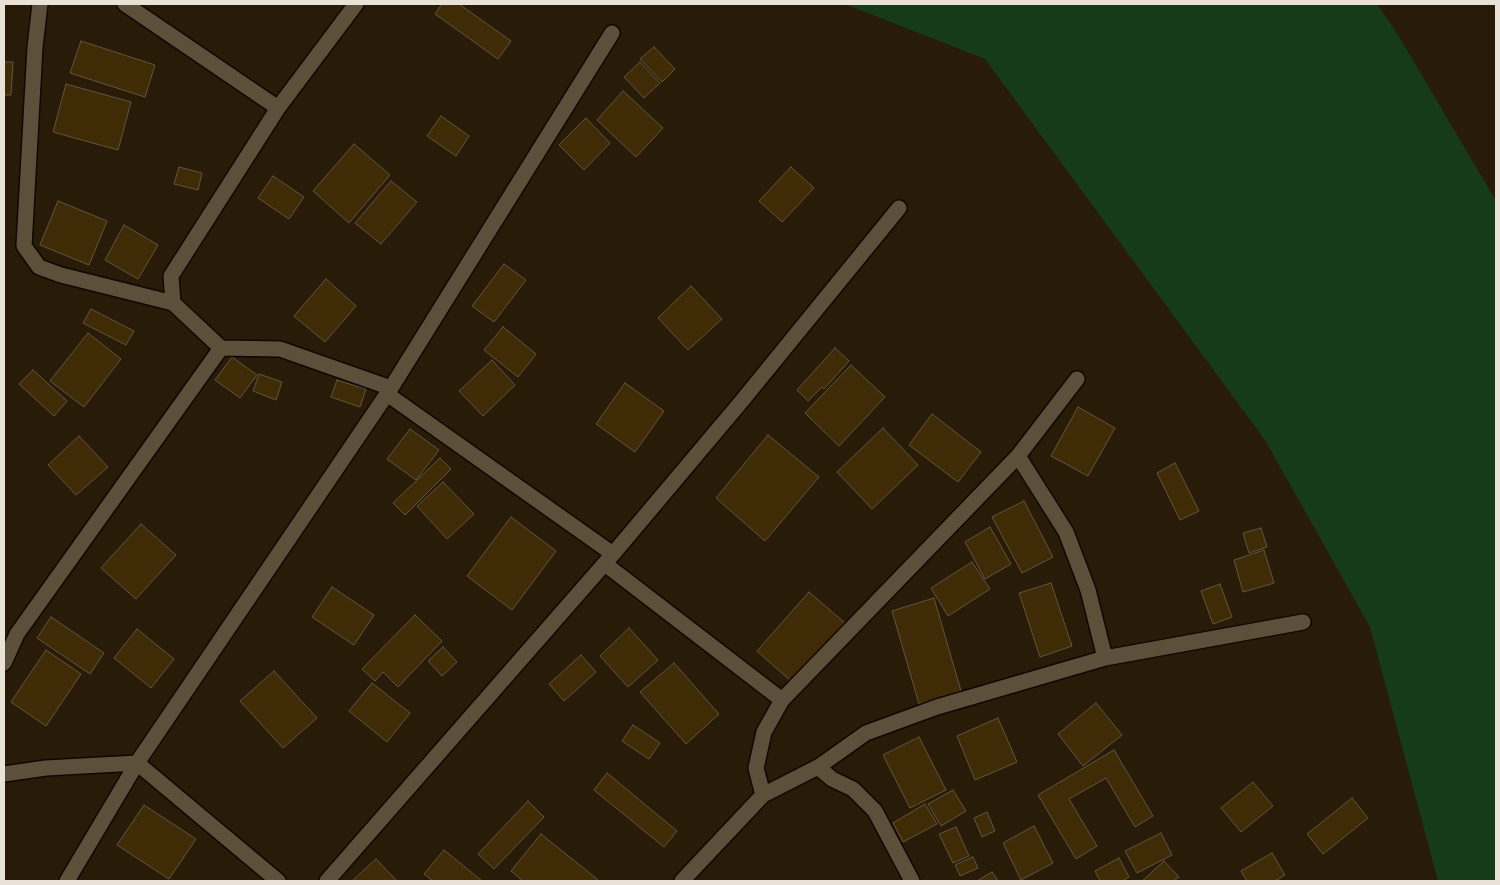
<!DOCTYPE html>
<style>
body{margin:0}
#map{position:relative;width:1500px;height:885px;overflow:hidden;background:#281c09;font-family:"Space Grotesk",sans-serif}
canvas{display:block}
.frame{position:absolute;inset:0;border:5px solid #eae2d6;pointer-events:none}
</style>
<div id="map">
<canvas width="1500" height="885"></canvas>
<div class="frame"></div>
</div>
<script>
const ctx = document.querySelector('canvas').getContext('2d');
ctx.lineJoin = 'round';
function paint(path, color) { ctx.fillStyle = color; ctx.fill(path, 'evenodd'); }
const shape = rows => new Path2D(rows.map(r => 'M' + r).join(''));
function strokePath(path, color, width, dash) { ctx.strokeStyle = color; ctx.lineWidth = width; ctx.lineCap = dash ? 'butt' : 'round'; ctx.setLineDash(dash || []); ctx.stroke(path); }
paint(shape([
 [845,4,1377,4,1398,35,1496,201,1496,881,1438,881,1370,627,1265,440,985,59]
]), '#153c17');
const building = shape([
 [442,4,459,4,511,41,498,59,435,14,442,4],
 [81,41,155,65,145,97,70,73,81,41],
 [654,47,675,69,662,82,640,59,654,47],
 [4,62,13,62,11,95,4,95,4,62],
 [640,62,660,83,644,98,624,77,640,62],
 [66,84,131,102,118,150,53,132,66,84],
 [623,91,663,128,636,157,597,120,623,91],
 [441,116,469,136,456,156,427,136,441,116],
 [586,118,610,143,584,170,559,145,586,118],
 [354,144,390,175,349,223,313,191,354,144],
 [179,167,202,173,198,190,174,184,179,167],
 [791,167,814,188,782,222,759,201,791,167],
 [273,176,304,197,289,219,258,198,273,176],
 [391,181,417,202,381,244,355,223,391,181],
 [58,201,107,221,89,265,40,245,58,201],
 [124,225,158,245,138,279,105,260,124,225],
 [504,264,526,280,494,322,472,306,504,264],
 [326,279,356,306,325,342,294,316,326,279],
 [691,286,722,319,688,350,658,318,691,286],
 [91,309,134,331,126,345,83,323,91,309],
 [503,327,536,354,518,377,484,350,503,327],
 [88,333,121,359,84,407,50,381,88,333],
 [835,348,849,361,824,389,822,387,808,401,797,390,835,348],
 [232,357,257,375,240,398,215,380,232,357],
 [492,360,515,385,483,416,459,391,492,360],
 [851,365,885,397,839,446,805,413,851,365],
 [33,370,67,401,54,416,19,384,33,370],
 [259,374,282,382,276,400,253,391,259,374],
 [337,380,366,389,360,407,331,397,337,380],
 [625,383,664,411,635,452,596,424,625,383],
 [1078,407,1115,428,1088,476,1051,456,1078,407],
 [932,414,981,452,958,482,909,445,932,414],
 [883,428,918,465,872,509,837,472,883,428],
 [410,429,439,450,416,480,387,459,410,429],
 [768,435,819,477,765,541,716,498,768,435],
 [79,436,108,467,76,495,48,465,79,436],
 [440,458,451,469,405,515,393,503,440,458],
 [1175,463,1199,511,1180,520,1157,473,1175,463],
 [443,482,474,514,447,539,417,506,443,482],
 [1024,501,1053,557,1022,573,992,517,1024,501],
 [511,517,556,551,512,610,467,576,511,517],
 [141,524,176,555,136,599,101,568,141,524],
 [990,527,1011,564,985,579,965,542,990,527],
 [1261,528,1267,547,1249,553,1243,533,1261,528],
 [1264,550,1274,583,1243,592,1234,560,1264,550],
 [972,562,990,589,948,616,931,588,972,562],
 [1051,583,1072,646,1040,657,1019,593,1051,583],
 [1220,584,1232,617,1213,624,1201,591,1220,584],
 [332,587,374,615,354,645,312,617,332,587],
 [809,592,845,623,792,682,757,651,809,592],
 [934,598,961,691,919,704,892,611,934,598],
 [415,615,442,641,398,687,383,672,375,681,362,669,415,615],
 [51,617,104,653,90,674,37,638,51,617],
 [629,628,658,660,628,687,600,656,629,628],
 [137,629,174,659,151,688,114,658,137,629],
 [443,647,457,662,442,676,428,661,443,647],
 [46,650,81,674,46,726,11,702,46,650],
 [581,655,596,672,564,701,549,684,581,655],
 [674,663,719,714,686,744,640,692,674,663],
 [274,671,317,718,283,748,240,701,274,671],
 [372,683,410,713,387,742,349,711,372,683],
 [1096,703,1122,735,1083,766,1058,734,1096,703],
 [998,718,1017,762,975,780,957,736,998,718],
 [633,725,660,743,649,759,622,741,633,725],
 [919,737,946,790,910,808,883,755,919,737],
 [1114,750,1153,816,1135,827,1106,778,1069,799,1097,846,1076,859,1038,795,1114,750],
 [607,773,677,831,664,847,594,790,607,773],
 [1253,782,1273,806,1241,832,1221,808,1253,782],
 [953,790,966,811,941,826,928,804,953,790],
 [1352,798,1368,818,1323,854,1307,834,1352,798],
 [528,801,544,817,494,869,478,854,528,801],
 [925,804,937,824,903,842,893,823,925,804],
 [144,805,196,839,169,879,117,845,144,805],
 [987,812,995,831,982,837,974,818,987,812],
 [1034,826,1053,863,1021,880,1003,843,1034,826],
 [956,827,969,856,953,863,939,834,956,827],
 [1161,833,1172,855,1137,873,1125,851,1161,833],
 [541,834,597,879,596,881,523,881,511,871,541,834],
 [444,850,482,881,433,881,424,874,444,850],
 [1272,853,1285,875,1275,881,1247,881,1241,871,1272,853],
 [973,857,978,868,960,876,955,865,973,857],
 [1119,858,1129,877,1122,881,1100,881,1095,871,1119,858],
 [376,859,397,881,352,881,376,859],
 [1164,861,1179,877,1173,881,1142,881,1164,861],
 [992,872,998,881,977,881,992,872]
]);
paint(building, '#3f2c07');
strokePath(building, '#625540', 1);
const minor = shape([
 [40,4,35,47,24,246,39,267,61,275,173,303],
 [125,4,278,108],
 [356,4,278,108,171,276,173,303,221,348,280,349,391,388],
 [387,394,613,554],
 [1018,456,1066,532,1088,590,1105,658],
 [605,564,782,700],
 [4,663,17,634,221,348],
 [818,767,832,779,853,789,875,811,912,881],
 [4,774,46,768,137,763,278,881],
 [763,795,756,768,764,732,782,700,1018,456,1077,379],
 [67,881,137,763,391,388,612,33],
 [327,881,613,554,741,402,899,208],
 [682,881,763,795,818,767,866,733,937,707,1105,658,1303,622]
]);
strokePath(minor, '#100700', 18);
strokePath(minor, '#5d503b', 15);
</script>
